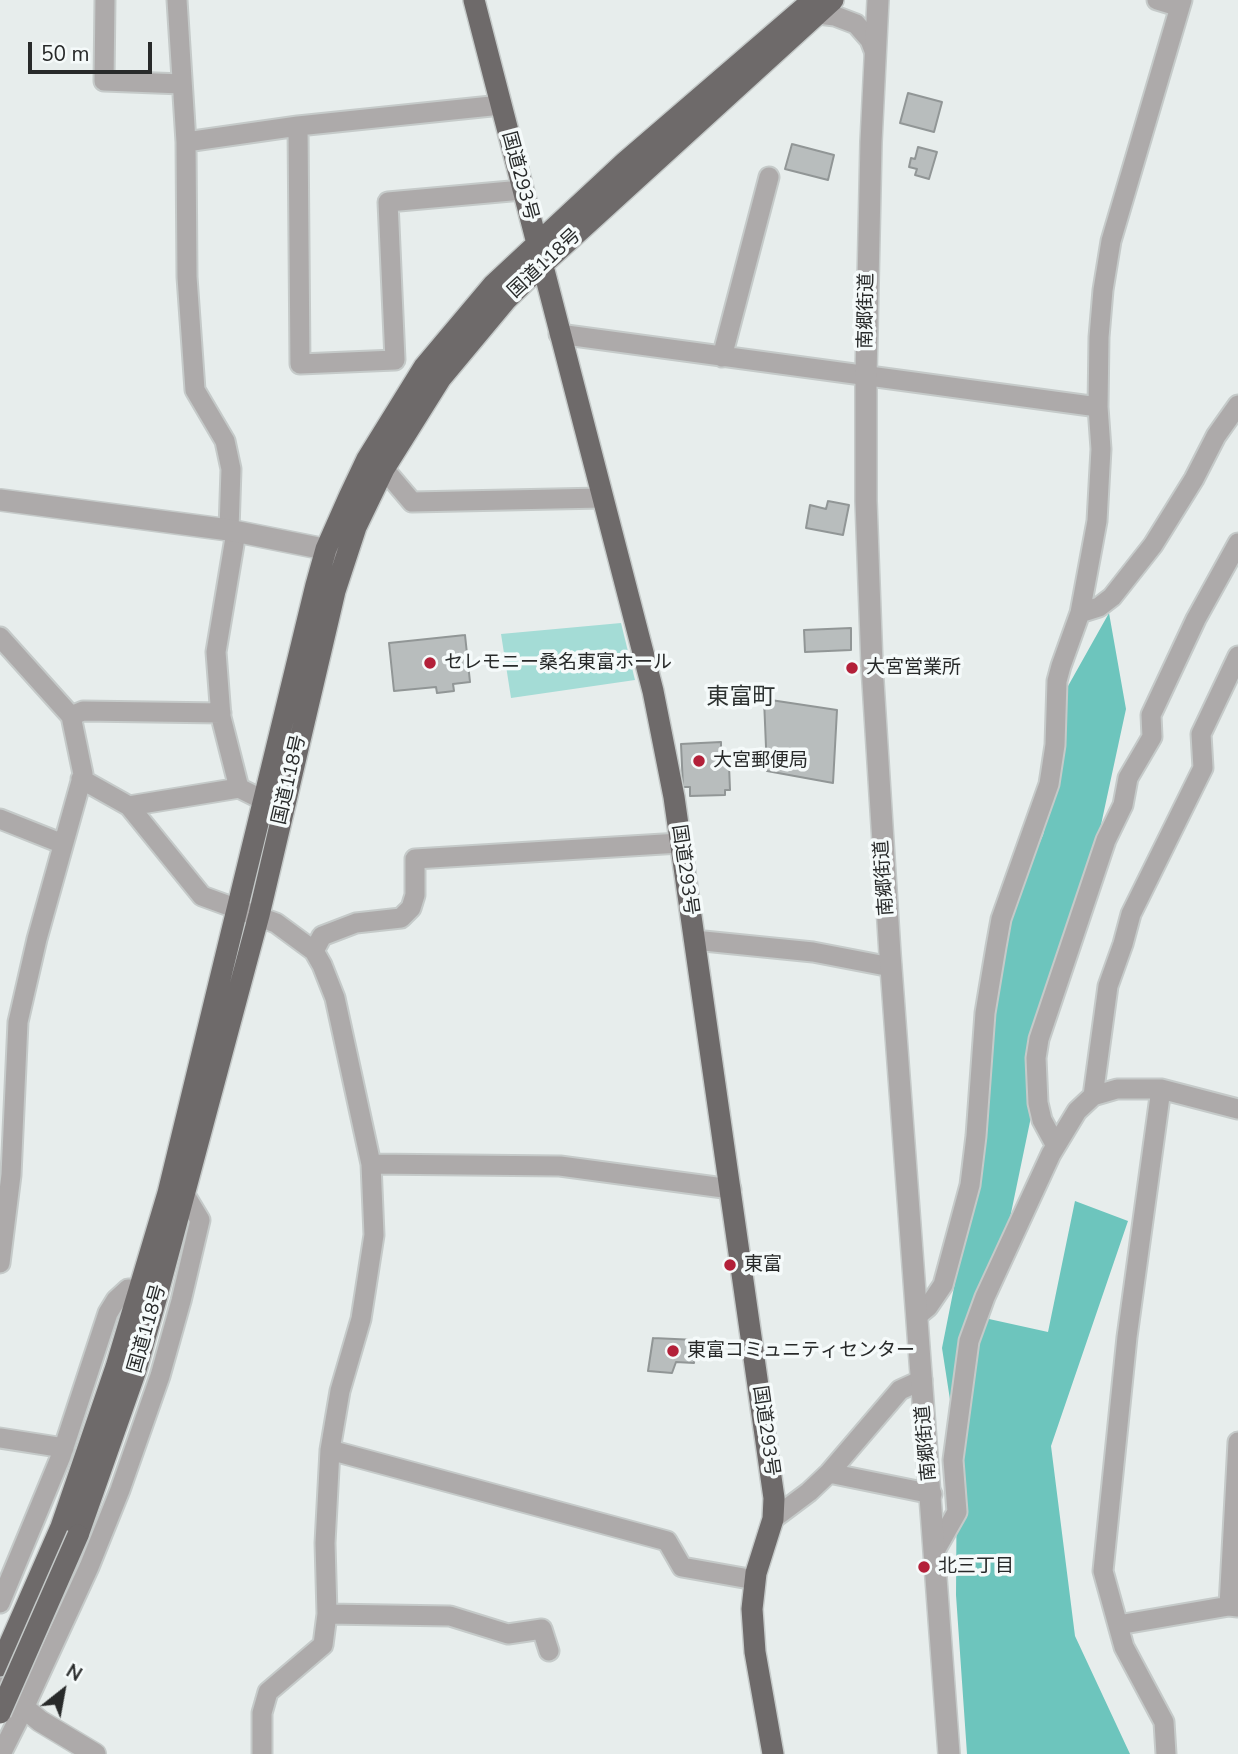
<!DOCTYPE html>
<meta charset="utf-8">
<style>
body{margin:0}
#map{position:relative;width:1238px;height:1754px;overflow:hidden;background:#e7edec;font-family:"Nunito Sans",sans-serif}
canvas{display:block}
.north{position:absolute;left:28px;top:1656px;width:70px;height:70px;-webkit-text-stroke:5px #f5fafa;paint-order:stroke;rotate:31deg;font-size:19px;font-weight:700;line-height:28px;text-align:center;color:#282a2a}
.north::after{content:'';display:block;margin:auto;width:24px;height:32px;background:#282a2a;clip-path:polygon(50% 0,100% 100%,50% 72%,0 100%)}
.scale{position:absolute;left:28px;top:42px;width:124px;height:32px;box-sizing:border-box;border:4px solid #282a2a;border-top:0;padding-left:9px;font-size:21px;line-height:24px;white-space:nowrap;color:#282a2a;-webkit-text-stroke:5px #f5fafa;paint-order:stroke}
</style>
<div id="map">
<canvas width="1238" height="1754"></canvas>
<div class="north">N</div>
<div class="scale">50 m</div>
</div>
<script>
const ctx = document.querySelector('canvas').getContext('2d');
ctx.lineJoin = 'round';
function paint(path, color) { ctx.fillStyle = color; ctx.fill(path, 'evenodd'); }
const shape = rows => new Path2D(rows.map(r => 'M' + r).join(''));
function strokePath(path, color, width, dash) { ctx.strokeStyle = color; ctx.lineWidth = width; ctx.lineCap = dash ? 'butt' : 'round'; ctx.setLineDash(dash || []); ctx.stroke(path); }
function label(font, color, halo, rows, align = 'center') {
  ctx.font = font + ' "Nunito Sans","Noto Sans JP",sans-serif'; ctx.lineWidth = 7; ctx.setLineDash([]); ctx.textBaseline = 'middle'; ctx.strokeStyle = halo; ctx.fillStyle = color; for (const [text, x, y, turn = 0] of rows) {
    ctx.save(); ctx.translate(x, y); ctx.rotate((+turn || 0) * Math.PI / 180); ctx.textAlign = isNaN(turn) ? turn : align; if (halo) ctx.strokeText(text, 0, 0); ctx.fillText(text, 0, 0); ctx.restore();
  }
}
paint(shape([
 [621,623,635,680,511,698,501,634]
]), '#a4dcd6');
paint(shape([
 [1109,613,1126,709,1080,922,1037,1088,989,1319,1048,1332,1075,1201,1128,1221,1051,1446,1075,1636,1130,1754,967,1754,956,1595,957,1445,942,1348,985,1131,993,1011,1007,919,1043,835,1064,754,1063,695]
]), '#6dc5bd');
const building = shape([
 [908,93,942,102,934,132,900,123,908,93],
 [792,144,834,155,828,180,785,169,792,144],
 [918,147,937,152,929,179,915,175,917,169,909,167,911,158,915,159,918,147],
 [828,501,849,505,843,535,806,528,810,505,826,509,828,501],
 [851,628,851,650,805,652,804,630,851,628],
 [465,635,470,682,453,684,454,691,437,693,436,687,394,691,389,643,465,635],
 [764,699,837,710,833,783,767,771,764,699],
 [721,742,721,765,729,765,730,790,725,790,725,795,690,796,690,787,683,787,681,744,721,742],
 [653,1338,696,1340,694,1363,676,1362,672,1373,648,1371,653,1338]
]);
paint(building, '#b8bdbd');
strokePath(building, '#919696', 2);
const minor = shape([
 [105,0,104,81,182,84],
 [177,0,186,142,187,277,195,390,225,441,231,469,229,530],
 [1157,0,1180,7],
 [818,14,835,16,856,24,870,40,875,53],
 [298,126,300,364,395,360,388,202,522,190],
 [186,142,298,126,501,105],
 [559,334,1098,407],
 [722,357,769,177],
 [384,469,412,502,602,498],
 [236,532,216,652,221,717,239,788,263,800],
 [1080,613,1099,607,1112,597,1153,545,1194,479,1216,436,1238,405],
 [0,637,71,716,83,774,37,939,18,1022,11,1175,0,1263],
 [71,716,83,711,221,713],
 [81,779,129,806,202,896,276,923,314,951,322,965,335,998,371,1164,374,1235,361,1319,340,1391,330,1450,325,1543,327,1614,323,1645,268,1692,262,1713,262,1754],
 [129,806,239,788],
 [0,819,63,844],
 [694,940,813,952,891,967],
 [314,951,322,936,356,923,401,918,411,908,415,895,415,859,680,843],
 [1161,1089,1127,1337,1103,1571,1124,1647,1164,1722,1166,1754],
 [1093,1096,1108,986,1123,944,1131,914,1203,768,1201,734,1238,656],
 [1056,1146,1042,1120,1038,1103,1036,1058,1039,1039,1106,840,1123,805,1128,778,1152,737,1151,715,1196,619,1238,543],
 [371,1164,560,1166,731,1189],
 [917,1316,928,1307,943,1285,970,1185,976,1136,985,1013,996,947,1001,919,1049,784,1055,745,1057,681,1061,666,1080,613,1097,521,1101,449,1098,407,1099,337,1103,290,1111,241,1182,0],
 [0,1438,64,1448],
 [330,1450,667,1541,682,1567,755,1580],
 [829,1473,932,1494],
 [773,1519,809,1492,829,1473,900,1390,922,1380],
 [936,1549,957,1512,953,1460,969,1341,985,1297,1051,1154,1077,1111,1093,1096,1117,1089,1161,1089,1238,1109],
 [0,1603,61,1456,108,1313,116,1300,128,1289,139,1289],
 [1229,1606,1238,1442],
 [327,1614,450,1616,508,1634,542,1629,549,1651],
 [1118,1625,1229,1606,1238,1607],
 [1,1754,24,1708,89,1567,120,1490,160,1376,181,1301,200,1220,185,1195]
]);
const tertiary = shape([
 [878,0,871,142,866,376,866,501,872,666,890,954,949,1754],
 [0,500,229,530,344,553],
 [0,1688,40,1721,95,1754]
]);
const trunk = shape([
 [474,0,653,691,674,797,774,1498,773,1519,756,1573,752,1609,755,1652,773,1754],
 [78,1535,136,1370,157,1296,259,915,335,591,356,527,384,469,441,378,506,300,541,266,833,0],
 [0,1666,61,1527,116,1367,168,1193,316,585,326,549,349,497,367,459,424,367,493,285,625,162,813,0]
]);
strokePath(minor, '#c5cac9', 23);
strokePath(tertiary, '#c5cac9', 24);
strokePath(trunk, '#c5cac9', 24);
strokePath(minor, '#adaaaa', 19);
strokePath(tertiary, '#adaaaa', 21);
strokePath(trunk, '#6e6a6a', 21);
const trunkBridge = shape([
 [0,1713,78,1535]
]);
strokePath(trunkBridge, '#c5cac9', 24, []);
strokePath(trunkBridge, '#6e6a6a', 21);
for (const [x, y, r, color] of [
 [430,663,7,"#b32039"],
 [852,668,7,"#b32039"],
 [699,761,7,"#b32039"],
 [730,1265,7,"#b32039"],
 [673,1351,7,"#b32039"],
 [924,1567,7,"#b32039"]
]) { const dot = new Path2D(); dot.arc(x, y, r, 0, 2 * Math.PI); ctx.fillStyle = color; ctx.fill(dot); strokePath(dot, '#f5fafa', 2.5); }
label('19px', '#282a2a', '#f5fafa', [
 ["国道293号",519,176,75],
 ["国道118号",545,264,-43],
 ["南郷街道",867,311,-89],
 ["国道118号",290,780,-77],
 ["国道293号",684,870,82],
 ["南郷街道",885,878,-94],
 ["国道118号",148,1329,-74],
 ["国道293号",765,1431,82],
 ["南郷街道",927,1443,-95]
]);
label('19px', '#282a2a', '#f5fafa', [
 ["セレモニー桑名東富ホール",444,663],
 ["大宮営業所",866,668],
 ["大宮郵便局",713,761],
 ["東富",744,1265],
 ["東富コミュニティセンター",687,1351],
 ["北三丁目",938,1567]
], 'left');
label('23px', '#2e3332', '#f5fafa', [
 ["東富町",741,698]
]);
</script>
